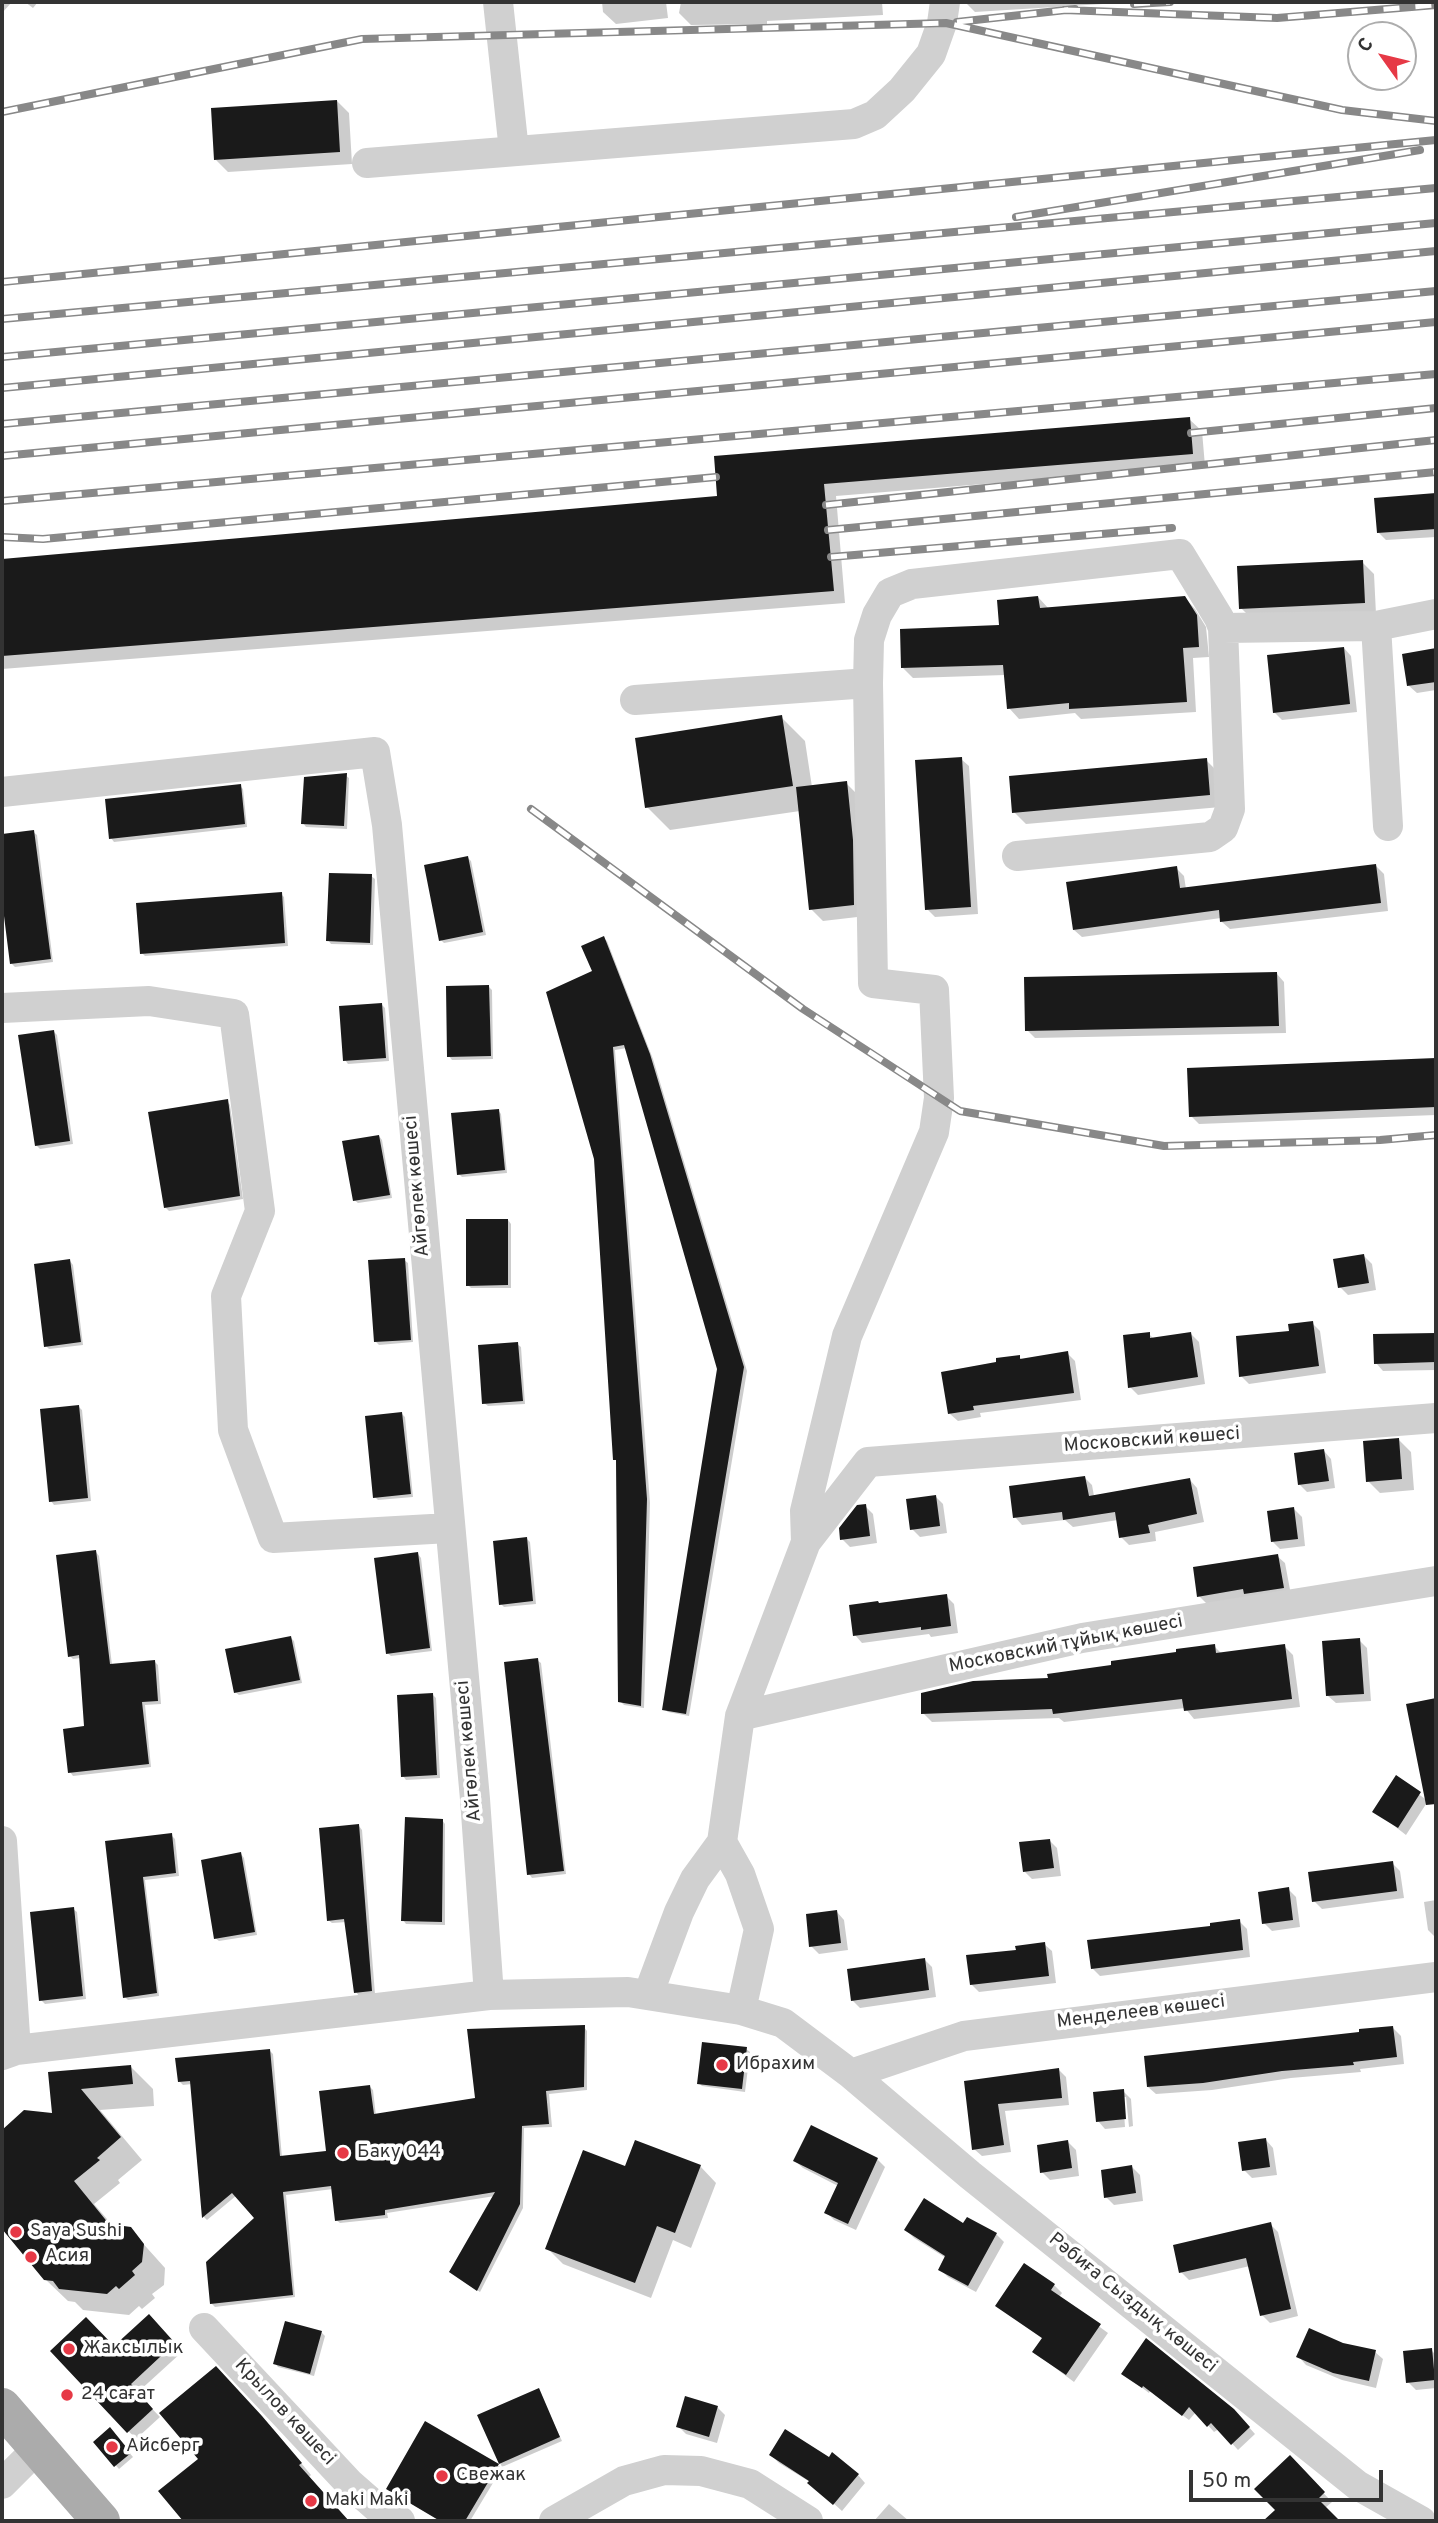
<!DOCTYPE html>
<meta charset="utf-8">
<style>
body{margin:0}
#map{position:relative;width:1438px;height:2523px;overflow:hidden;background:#fff;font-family:Overpass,sans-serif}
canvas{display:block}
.frame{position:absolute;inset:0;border:4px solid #333;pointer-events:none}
.north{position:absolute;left:1347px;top:21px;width:70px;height:70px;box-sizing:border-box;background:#fff;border:2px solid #adadad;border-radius:50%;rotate:304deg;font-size:19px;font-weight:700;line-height:28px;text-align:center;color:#333}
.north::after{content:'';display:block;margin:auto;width:24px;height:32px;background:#e63946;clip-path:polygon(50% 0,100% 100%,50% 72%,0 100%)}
.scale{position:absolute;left:1189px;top:2470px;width:194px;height:32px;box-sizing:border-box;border:4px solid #333;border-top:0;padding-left:9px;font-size:21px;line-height:24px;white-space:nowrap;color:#333;-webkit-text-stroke:5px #fff;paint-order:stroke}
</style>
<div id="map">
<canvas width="1438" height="2523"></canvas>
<div class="frame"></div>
<div class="north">С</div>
<div class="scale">50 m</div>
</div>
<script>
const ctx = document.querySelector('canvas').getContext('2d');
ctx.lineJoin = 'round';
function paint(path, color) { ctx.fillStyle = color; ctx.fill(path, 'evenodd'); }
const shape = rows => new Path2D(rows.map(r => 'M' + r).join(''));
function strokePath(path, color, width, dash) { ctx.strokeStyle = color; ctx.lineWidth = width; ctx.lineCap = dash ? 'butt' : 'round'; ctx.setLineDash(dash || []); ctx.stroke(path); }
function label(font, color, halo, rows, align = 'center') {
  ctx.font = font + ' Overpass,sans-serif'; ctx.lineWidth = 7; ctx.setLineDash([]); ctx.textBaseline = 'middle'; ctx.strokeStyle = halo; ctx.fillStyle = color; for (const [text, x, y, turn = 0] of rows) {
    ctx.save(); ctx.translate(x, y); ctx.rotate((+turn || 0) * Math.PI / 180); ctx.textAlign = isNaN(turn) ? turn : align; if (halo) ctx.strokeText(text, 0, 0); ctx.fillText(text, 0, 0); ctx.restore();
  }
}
paint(shape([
 [2,2,12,2,2,13],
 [25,2,38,2,33,8],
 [602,2,666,2,668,18,616,24,603,12],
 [681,2,882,2,883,15,767,21,767,24,691,25,679,13],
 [965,2,1118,2,1119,3,975,12],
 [337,101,349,113,352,164,228,172,216,160],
 [1189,419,1202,431,1205,466,836,496,845,603,2,669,2,561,719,498],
 [1436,495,1436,537,1386,540,1379,533,1376,500],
 [1362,562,1374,574,1376,614,1253,620,1241,608],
 [1038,597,1049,609,1185,598,1195,609,1206,627,1209,657,1193,658,1196,712,1081,719,1075,713,1019,719,1009,708,1005,675,913,678,903,668,1001,627],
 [1344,648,1351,656,1357,712,1282,720,1274,712],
 [1436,650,1436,690,1417,693,1409,686,1404,655],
 [781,717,805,741,812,787,846,783,858,795,866,916,823,921,811,909,800,811,670,830,647,807],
 [961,759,969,766,978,914,935,917,927,909],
 [1206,760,1218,772,1221,807,1026,824,1014,812],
 [345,775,349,778,347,829,306,827,303,823],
 [240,786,243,789,247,827,114,842,111,838],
 [33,832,37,835,53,962,15,967,12,964,2,887,2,836],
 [468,858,471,861,486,935,444,943,441,940],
 [1376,866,1384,874,1388,911,1230,929,1222,922,1221,918,1082,937,1074,930,1176,868,1184,876,1186,889],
 [371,876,375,879,373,945,331,944,328,940],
 [281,894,284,897,288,946,145,956,142,953],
 [603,938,607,941,653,1059,747,1371,689,1716,668,1712,664,1709,719,1369,627,1048,615,1050,650,1503,644,1708,624,1705,620,1701,618,1462,615,1459,594,971],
 [1277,974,1284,982,1286,1033,1035,1038,1027,1030],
 [489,987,492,990,493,1059,452,1060,449,1056],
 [382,1005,385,1008,389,1061,348,1064,345,1060],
 [53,1031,57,1035,73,1144,40,1149,36,1145],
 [1436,1059,1436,1115,1199,1124,1191,1116,1189,1070],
 [227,1101,230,1105,243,1199,169,1211,165,1207],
 [498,1110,501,1114,507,1173,462,1177,459,1174],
 [379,1136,382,1140,392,1198,358,1203,354,1200],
 [508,1220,511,1224,511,1288,471,1288,468,1285],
 [1364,1256,1372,1264,1376,1290,1348,1295,1340,1287],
 [404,1260,408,1263,413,1342,379,1345,375,1341],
 [70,1261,73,1265,83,1345,49,1349,46,1346],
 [1312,1323,1320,1331,1326,1373,1249,1384,1241,1376,1291,1332],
 [1436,1323,1436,1370,1383,1371,1376,1363,1436,1335],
 [1149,1334,1154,1339,1191,1334,1199,1342,1205,1384,1138,1395,1130,1387],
 [517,1344,521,1347,525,1404,488,1406,484,1403],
 [1067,1353,1075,1361,1081,1400,980,1413,981,1417,958,1421,950,1414,1019,1357,1023,1360],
 [79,1407,82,1410,91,1501,54,1505,51,1501],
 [402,1414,405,1417,413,1497,378,1500,375,1497],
 [1399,1440,1411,1452,1414,1490,1380,1493,1368,1481],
 [1324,1451,1331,1459,1335,1488,1307,1492,1299,1484],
 [1085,1478,1092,1485,1094,1496,1190,1480,1197,1488,1204,1522,1155,1532,1156,1541,1129,1545,1121,1537,1118,1520,1073,1527,1065,1520,1022,1525,1015,1517],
 [935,1496,943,1504,947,1533,920,1537,912,1529],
 [865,1506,873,1514,877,1543,850,1547,842,1539],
 [1294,1509,1302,1517,1305,1546,1280,1549,1273,1542],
 [527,1539,530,1542,536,1604,504,1607,501,1604],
 [96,1552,99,1556,112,1665,155,1662,158,1665,161,1704,145,1705,151,1767,73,1776,70,1772,85,1728,81,1658,73,1659,70,1656],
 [418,1554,421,1558,432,1651,391,1656,387,1653],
 [1277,1556,1285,1563,1291,1595,1207,1604,1199,1596],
 [946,1596,954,1604,958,1633,931,1637,929,1634,862,1643,855,1635,880,1605],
 [291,1638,294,1641,302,1683,239,1695,235,1692],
 [1359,1640,1367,1648,1371,1701,1336,1703,1328,1696],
 [1214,1646,1222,1654,1284,1646,1293,1655,1300,1707,1194,1719,1185,1708,1064,1722,1059,1718,932,1722,923,1713,1050,1679],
 [537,1660,541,1663,566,1874,532,1878,529,1874],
 [433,1695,436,1698,440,1778,406,1780,403,1776],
 [1396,1778,1428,1801,1406,1835,1375,1811],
 [442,1820,445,1824,445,1925,406,1924,403,1920],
 [359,1826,362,1830,375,1994,359,1996,356,1992,347,1922,332,1923,328,1920],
 [171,1835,175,1839,179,1876,145,1880,159,1996,128,2000,125,1997,107,1843],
 [1049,1840,1057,1848,1061,1876,1032,1879,1025,1872],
 [241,1854,244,1858,257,1935,219,1941,215,1938],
 [1392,1863,1400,1871,1404,1898,1322,1909,1314,1901],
 [1288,1889,1296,1897,1300,1927,1272,1931,1264,1923],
 [1436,1900,1436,1938,1428,1930,1424,1902],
 [73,1909,77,1912,86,1999,45,2004,41,2000],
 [837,1912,844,1920,848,1950,819,1954,811,1946],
 [1239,1921,1247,1929,1250,1957,1100,1976,1092,1968,1212,1927],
 [1044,1944,1052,1951,1056,1983,979,1992,971,1984,1018,1951],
 [925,1960,932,1967,936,1997,860,2008,852,2000],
 [584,2027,587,2031,587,2090,549,2094,552,2127,524,2128,523,2208,480,2292,455,2275,495,2196,387,2213,388,2218,340,2223,336,2220,333,2189,286,2195,295,2297,215,2307,211,2303,257,2218,237,2195,207,2220,204,2217,192,2084,183,2085,179,2081,270,2051,273,2054,282,2158,327,2152,370,2087,373,2090,376,2116,477,2099],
 [1393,2028,1401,2036,1404,2064,1360,2069,1361,2072,1291,2078,1212,2090,1156,2094,1148,2087],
 [746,2049,750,2052,745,2092,702,2086,699,2083],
 [131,2067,153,2089,154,2106,100,2110,142,2160,118,2180,120,2183,94,2204,113,2226,130,2229,165,2268,164,2285,152,2294,155,2298,142,2309,139,2306,129,2315,83,2310,75,2302,68,2301,45,2279,2,2226,2,2132,24,2112,54,2115,50,2073],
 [1058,2069,1066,2077,1069,2105,1005,2111,1011,2152,982,2156,974,2149,966,2082],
 [1123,2091,1131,2099,1133,2126,1129,2127,1126,2097,1123,2097,1125,2127,1105,2129,1098,2121],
 [1266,2140,1273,2148,1277,2175,1252,2178,1244,2170],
 [1068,2142,1076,2150,1079,2176,1050,2180,1042,2172],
 [877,2159,885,2167,856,2230,834,2220,826,2212,838,2186,803,2168,795,2161],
 [700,2166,716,2183,691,2248,673,2240,651,2298,563,2264,547,2248,626,2168],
 [1132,2167,1140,2175,1143,2201,1114,2205,1106,2197],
 [1270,2224,1278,2232,1298,2316,1270,2323,1262,2315,1250,2266,1189,2280,1181,2272],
 [906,2230,996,2234,1004,2242,976,2292,948,2277,940,2269,946,2258,914,2238],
 [1024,2265,1054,2285,1062,2293,1059,2297,1108,2333,1074,2382,1034,2352,1043,2339,997,2306],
 [157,2325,182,2352,137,2393,160,2417,136,2439,52,2351,114,2348],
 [321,2332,325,2336,314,2376,278,2367,275,2363],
 [1343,2344,1375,2352,1383,2359,1376,2388,1342,2380,1306,2365,1299,2357],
 [1431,2350,1436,2355,1436,2388,1416,2390,1408,2382],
 [1124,2374,1240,2417,1255,2434,1238,2450,1219,2429,1214,2432,1196,2412,1189,2420,1150,2391,1149,2393],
 [538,2390,562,2441,502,2467,479,2416],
 [717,2407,725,2415,717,2443,686,2434,678,2426],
 [426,2423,502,2468,470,2521,441,2521,391,2492],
 [273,2429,311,2475,309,2477,348,2521,185,2521,161,2492],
 [110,2430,133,2457,119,2469,95,2442],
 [771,2455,858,2475,865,2483,842,2511,810,2482,779,2463],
 [1290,2458,1332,2502,1325,2508,1338,2521,1266,2521,1277,2510],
 [889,2504,909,2521,874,2521]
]), '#0003');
paint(shape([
 [337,100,340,152,214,160,211,108],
 [1190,417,1193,454,824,484,834,591,2,656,2,559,717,496,714,456],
 [1436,493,1436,529,1377,533,1374,498],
 [1363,560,1365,603,1239,609,1237,566],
 [1038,596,1040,608,1185,596,1197,615,1199,647,1183,648,1187,702,1069,709,1069,703,1007,709,1003,665,901,668,900,629,999,625,997,600],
 [1344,647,1350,704,1273,713,1267,655],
 [1436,648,1436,682,1407,686,1402,654],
 [782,715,793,786,645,808,635,738],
 [962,757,971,907,925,910,915,760],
 [1207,758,1210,795,1012,813,1009,776],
 [347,773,344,826,301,824,304,777],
 [847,781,853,840,854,905,809,910,796,787],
 [241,784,245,824,109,839,105,799],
 [34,830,51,959,10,964,2,900,2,834],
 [468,856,483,932,439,941,424,865],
 [1376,864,1381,903,1220,922,1219,910,1073,930,1066,882,1177,866,1180,888],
 [329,873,372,874,370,943,326,941],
 [282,892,285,943,140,954,136,903],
 [604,936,650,1054,744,1367,686,1714,662,1710,717,1369,624,1045,613,1047,647,1499,641,1706,618,1702,616,1460,613,1460,594,1159,546,992,592,971,581,946],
 [1277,972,1279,1026,1025,1031,1024,977],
 [489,985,491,1056,447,1057,446,986],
 [382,1003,386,1058,343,1061,339,1006],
 [54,1030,70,1141,35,1146,18,1035],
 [1436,1058,1436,1107,1189,1117,1187,1068],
 [228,1099,240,1196,164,1208,148,1112],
 [499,1109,505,1170,457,1175,451,1113],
 [379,1135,390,1195,353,1201,342,1141],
 [466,1219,508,1219,508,1285,466,1286],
 [1364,1254,1369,1283,1338,1288,1333,1259],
 [405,1258,411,1340,374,1342,368,1260],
 [70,1259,81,1342,44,1347,34,1264],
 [1313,1321,1319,1366,1239,1377,1236,1336,1289,1331,1288,1324],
 [1150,1332,1150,1338,1191,1332,1198,1377,1128,1388,1123,1335],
 [1436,1333,1436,1362,1374,1364,1373,1334],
 [518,1342,523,1401,482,1404,478,1345],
 [1068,1351,1074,1393,973,1406,974,1410,948,1414,941,1372,996,1362,996,1358,1020,1355,1020,1359],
 [79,1405,88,1498,49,1502,40,1409],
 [402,1412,411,1494,373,1498,365,1416],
 [1399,1438,1402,1479,1366,1482,1363,1441],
 [1324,1449,1329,1481,1298,1485,1294,1453],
 [1085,1476,1089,1496,1190,1478,1197,1514,1148,1525,1150,1533,1119,1538,1115,1512,1063,1520,1062,1512,1013,1518,1009,1486],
 [936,1495,940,1526,910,1530,906,1499],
 [866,1504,870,1536,840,1540,839,1528,857,1505],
 [1294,1507,1298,1539,1271,1542,1267,1511],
 [527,1537,533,1601,499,1605,493,1541],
 [96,1550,110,1664,155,1660,158,1701,142,1702,149,1764,68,1773,63,1729,84,1726,79,1655,68,1657,56,1555],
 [418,1552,430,1648,386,1654,374,1558],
 [1278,1554,1284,1588,1244,1594,1243,1589,1197,1597,1193,1567],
 [947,1594,951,1626,921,1630,921,1627,853,1636,849,1605,878,1601,879,1603],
 [291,1636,300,1680,234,1693,225,1649],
 [1360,1638,1364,1694,1326,1696,1322,1641],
 [1215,1644,1216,1653,1285,1644,1292,1699,1184,1711,1182,1699,1053,1714,1052,1709,921,1714,921,1693,973,1681,1048,1678,1047,1674,1111,1665,1111,1661,1176,1652,1176,1649],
 [538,1658,564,1871,527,1875,504,1662],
 [433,1693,437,1775,401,1777,397,1695],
 [1436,1698,1436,1804,1426,1805,1406,1704],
 [1396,1775,1421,1792,1398,1828,1372,1812],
 [405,1817,443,1819,442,1922,401,1921],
 [359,1824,372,1991,354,1993,344,1919,327,1921,319,1828],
 [172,1833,176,1873,143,1877,157,1993,123,1998,105,1841],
 [1050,1839,1054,1868,1023,1872,1019,1842],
 [241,1852,255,1932,214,1939,201,1860],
 [1393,1861,1397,1891,1312,1902,1308,1872],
 [1289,1887,1293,1920,1262,1924,1258,1892],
 [74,1907,83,1996,39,2001,30,1912],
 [837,1910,841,1943,809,1947,806,1914],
 [1240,1919,1243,1950,1091,1969,1087,1940,1210,1926,1210,1923],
 [1045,1942,1049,1976,970,1985,966,1955,1016,1950,1015,1946],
 [925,1958,929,1990,851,2001,847,1969],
 [585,2025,584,2087,546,2091,549,2124,522,2126,520,2204,477,2291,449,2272,495,2192,385,2210,385,2215,335,2221,331,2186,283,2192,293,2295,210,2304,206,2262,254,2218,232,2193,202,2218,190,2081,178,2082,175,2058,270,2049,280,2156,326,2151,319,2091,370,2085,374,2114,475,2098,467,2029],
 [1393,2026,1397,2057,1353,2062,1354,2065,1282,2071,1203,2083,1147,2087,1144,2056,1359,2032,1359,2029],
 [702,2042,747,2047,742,2089,697,2084],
 [131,2065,133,2084,81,2089,121,2137,97,2158,100,2160,74,2181,109,2224,131,2227,144,2244,142,2262,132,2271,135,2275,119,2289,116,2286,107,2294,59,2289,53,2281,44,2280,2,2229,2,2130,24,2110,52,2113,48,2072],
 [1059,2068,1062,2098,998,2104,1004,2145,972,2150,964,2081],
 [1124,2089,1126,2119,1096,2122,1093,2092],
 [811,2125,878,2158,848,2224,824,2213,838,2183,793,2161],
 [1266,2138,1270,2167,1242,2171,1238,2142],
 [635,2140,701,2165,675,2233,657,2226,635,2283,545,2249,583,2150,625,2166],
 [1068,2140,1072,2168,1040,2173,1037,2145],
 [1132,2165,1136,2193,1104,2198,1101,2170],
 [924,2198,963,2223,967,2217,997,2233,968,2286,938,2270,945,2256,904,2230],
 [1271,2222,1291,2309,1260,2316,1246,2258,1179,2273,1173,2245],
 [1024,2263,1055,2284,1051,2290,1101,2324,1066,2375,1032,2352,1042,2338,995,2306],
 [149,2314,175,2343,131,2384,153,2409,127,2433,50,2351,86,2317,114,2346],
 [285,2321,322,2331,310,2374,273,2364],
 [1309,2328,1343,2343,1376,2350,1369,2381,1333,2373,1296,2357],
 [1146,2338,1234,2409,1250,2427,1231,2445,1211,2423,1207,2427,1189,2407,1182,2416,1143,2386,1142,2388,1121,2374],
 [1432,2348,1435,2380,1406,2383,1403,2351],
 [216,2366,262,2416,302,2463,299,2465,349,2521,183,2521,158,2491,198,2459,159,2413],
 [539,2388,560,2437,499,2464,477,2415],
 [685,2396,718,2406,709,2437,676,2427],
 [425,2421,499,2464,465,2521,440,2521,386,2489],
 [110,2427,131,2453,114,2467,93,2442],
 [785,2429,829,2457,832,2452,859,2474,833,2505,807,2483,809,2481,769,2455],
 [1290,2455,1325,2492,1318,2499,1340,2521,1263,2521,1275,2510,1254,2489]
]), '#1a1a1a');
strokePath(shape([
 [498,2,514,151],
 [367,163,854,124,875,115,902,90,931,54,942,23,945,2],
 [1376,626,1388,826],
 [1223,628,1376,626,1436,614],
 [635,700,868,683],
 [2,792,375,752,387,825,475,1799,489,1995],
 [2,1008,149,1001,234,1014,260,1211,226,1296,233,1430,273,1538,449,1528],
 [806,1542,805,1511,847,1336,934,1132,939,1098,934,990,873,983,868,683,869,640,877,615,890,593,912,584,1180,554,1219,618,1223,628,1230,809,1223,828,1210,837,1017,856],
 [740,1716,1082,1638,1436,1581],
 [2,1841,16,2050],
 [648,1995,679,1912,695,1879,722,1842],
 [741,2010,759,1929,740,1874,722,1842,740,1716,806,1542,868,1462,1436,1418],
 [2,2055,16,2050,489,1995,628,1992,741,2010,783,2023,851,2074,970,2175,1357,2485,1421,2521],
 [851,2074,964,2036,1436,1977],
 [204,2328,349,2483,381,2511,400,2521],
 [2,2484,38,2448],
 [554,2521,624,2481,664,2470,701,2471,750,2484,808,2521]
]), '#d0d0d0', 30);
strokePath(shape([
 [2,2407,101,2521]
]), '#ababab', 38);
const rail = shape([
 [1134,4,1170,2],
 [1064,10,1277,18,1436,5],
 [957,22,1075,9],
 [2,112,362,39,946,23,1342,110,1436,121],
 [1016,217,1420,150],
 [2,282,1436,140],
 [2,319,1436,188],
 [2,357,1436,223],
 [2,388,1436,251],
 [2,424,1436,291],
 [1191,433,1436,408],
 [2,456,1436,322],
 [2,501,1436,374],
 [826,505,1436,440],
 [828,530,1436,472],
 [2,537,43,539,716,477],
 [831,557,1172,528],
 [531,809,803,1009,960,1111,1164,1146,1380,1140,1436,1135]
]);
strokePath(rail, '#888', 8);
strokePath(rail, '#fff', 5, [16]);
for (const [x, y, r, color] of [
 [722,2065,7,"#e63946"],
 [343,2153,7,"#e63946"],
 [16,2232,7,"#e63946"],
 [31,2257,7,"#e63946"],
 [69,2349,7,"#e63946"],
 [67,2395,7,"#e63946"],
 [112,2447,7,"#e63946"],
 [442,2476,7,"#e63946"],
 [311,2501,7,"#e63946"]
]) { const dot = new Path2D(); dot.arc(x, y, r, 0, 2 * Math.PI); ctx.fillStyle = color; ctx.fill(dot); strokePath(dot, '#fff', 2.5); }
label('19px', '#333', '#fff', [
 ["Айгөлек көшесі",418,1186,-95],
 ["Московский көшесі",1152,1441,-4],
 ["Московский тұйық көшесі",1066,1645,-11],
 ["Айгөлек көшесі",470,1751,-95],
 ["Менделеев көшесі",1141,2013,-7],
 ["Рәбиға Сыздық көшесі",1132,2304,39],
 ["Крылов көшесі",284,2413,47]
]);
label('19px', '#333', '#fff', [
 ["Ибрахим",736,2065],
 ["Баку 044",357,2153],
 ["Saya Sushi",30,2232],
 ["Асия",45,2257],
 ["Жаксылык",83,2349],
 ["24 сағат",81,2395],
 ["Айсберг",126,2447],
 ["Свежак",456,2476],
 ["Maki Maki",325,2501]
], 'left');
</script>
